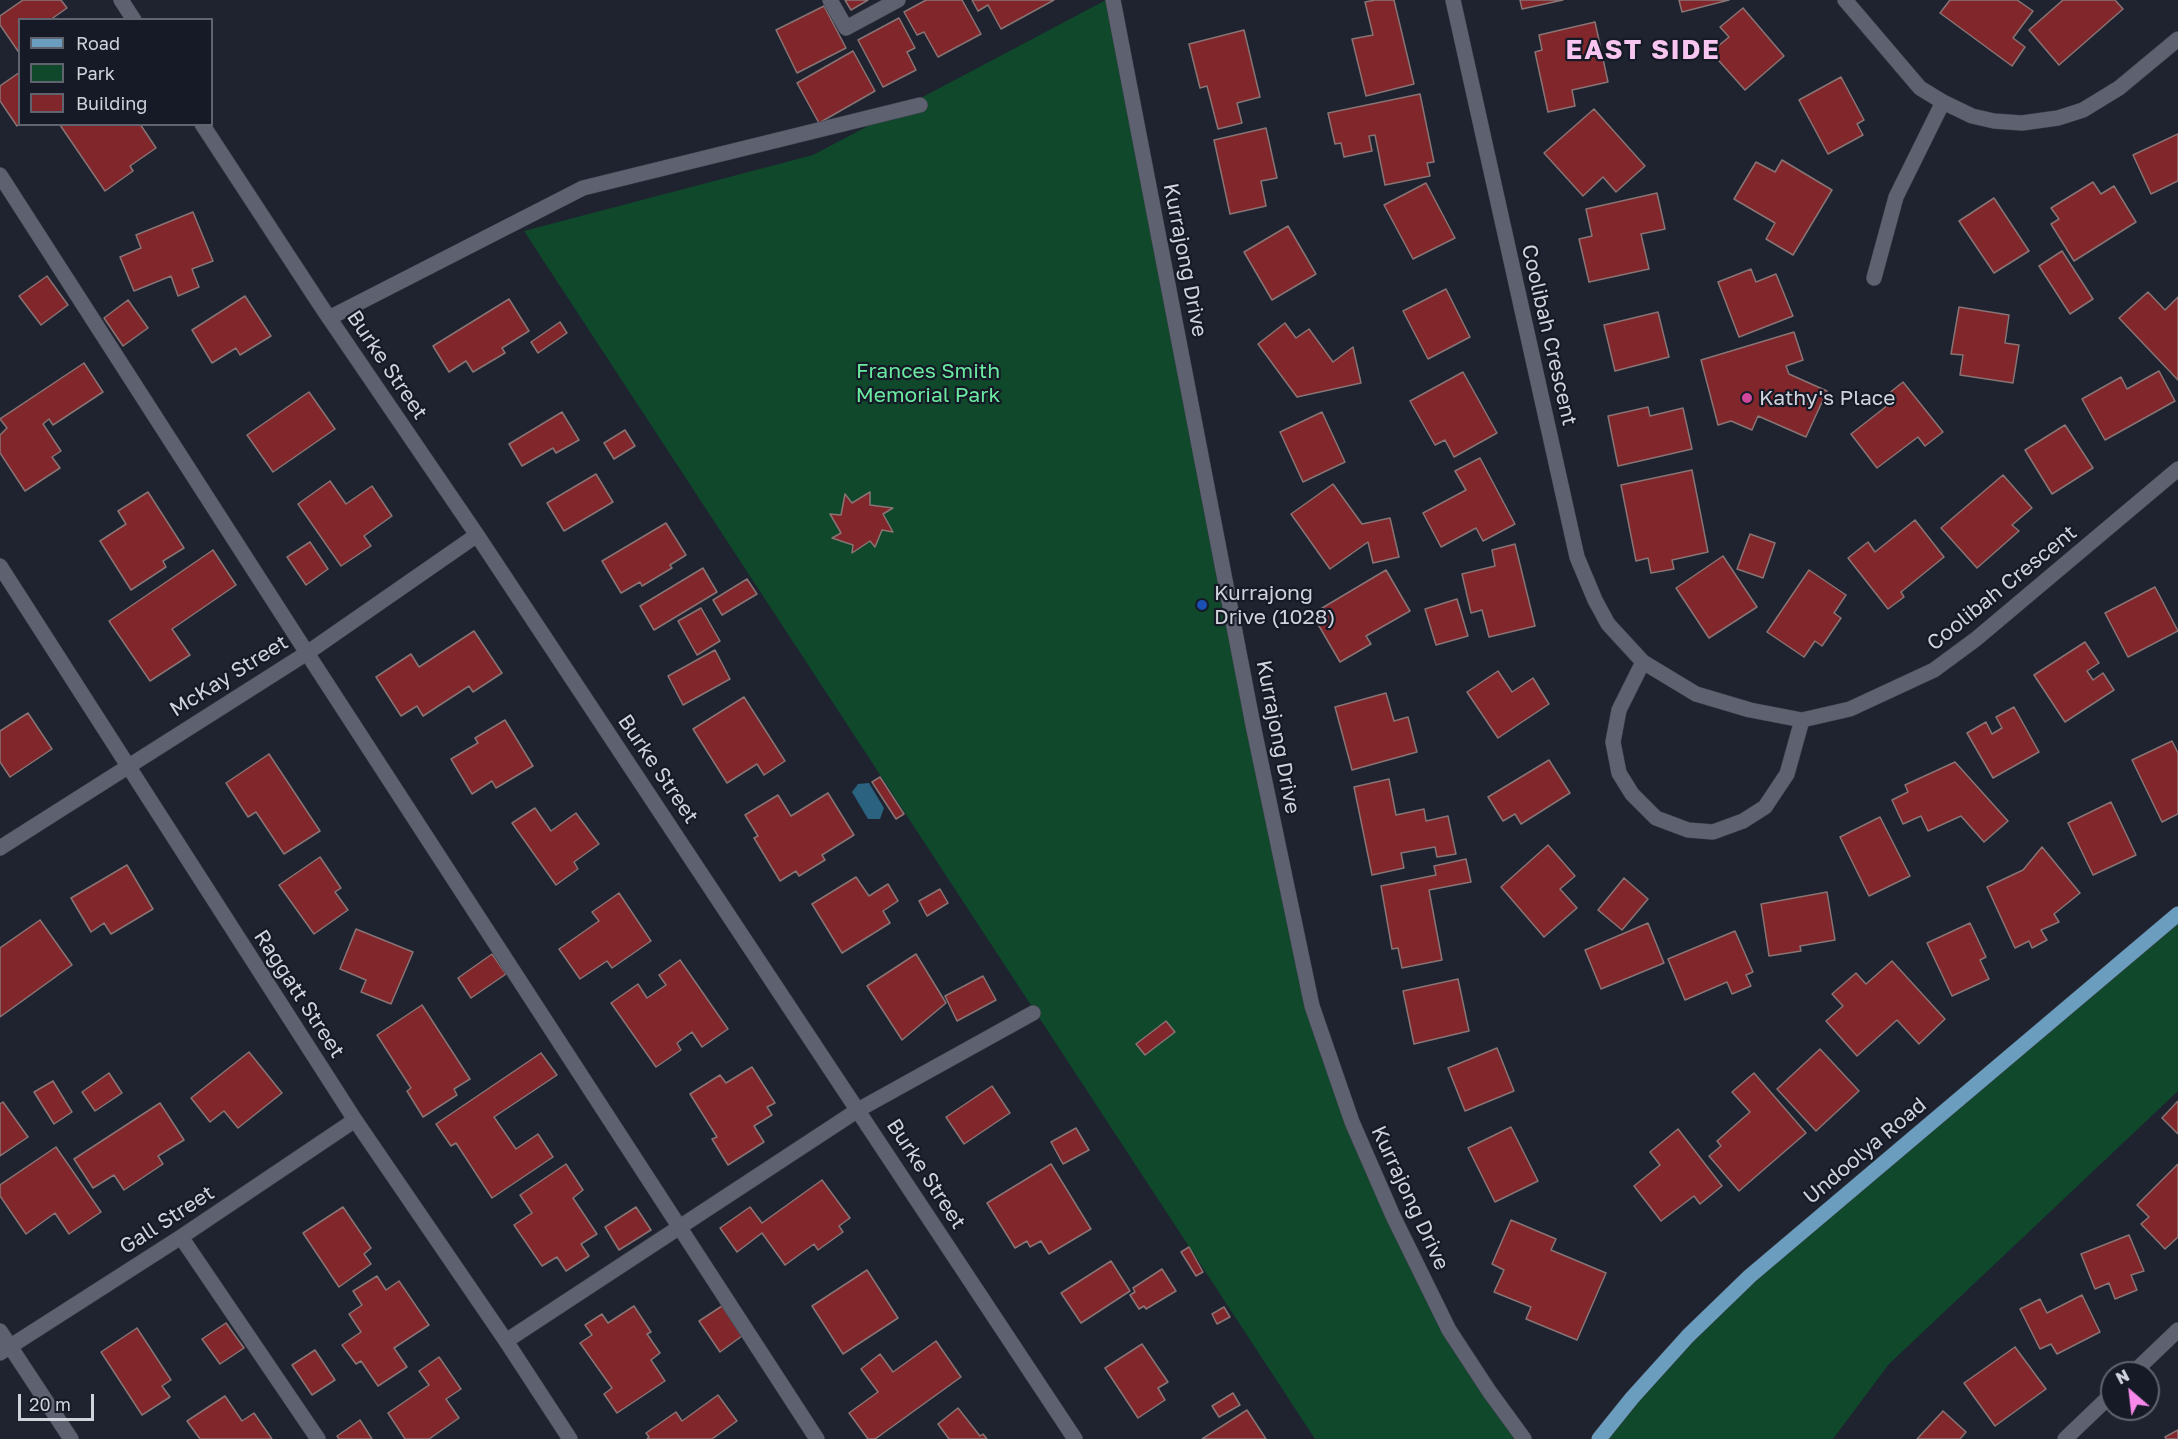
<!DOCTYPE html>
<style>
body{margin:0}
#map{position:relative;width:2178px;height:1439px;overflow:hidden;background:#1f2330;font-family:"Golos Text",sans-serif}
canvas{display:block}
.legend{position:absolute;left:18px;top:18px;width:195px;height:108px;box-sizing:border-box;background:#161a26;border:2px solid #60646e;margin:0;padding:8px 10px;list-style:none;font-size:18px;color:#d0d3db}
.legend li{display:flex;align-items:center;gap:12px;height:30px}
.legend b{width:30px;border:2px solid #60646e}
.north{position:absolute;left:2100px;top:1361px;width:60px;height:60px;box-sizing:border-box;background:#161a26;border:2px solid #60646e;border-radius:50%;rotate:332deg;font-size:16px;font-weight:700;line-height:24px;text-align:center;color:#d0d3db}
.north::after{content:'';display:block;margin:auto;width:21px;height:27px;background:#f888ea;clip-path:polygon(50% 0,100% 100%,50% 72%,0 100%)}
.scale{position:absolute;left:18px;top:1394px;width:76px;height:27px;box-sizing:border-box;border:3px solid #d0d3db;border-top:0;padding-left:8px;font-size:18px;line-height:21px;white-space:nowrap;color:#d0d3db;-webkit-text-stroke:4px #161a26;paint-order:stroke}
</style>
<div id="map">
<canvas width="2178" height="1439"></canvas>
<ul class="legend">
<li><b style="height:8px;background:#6b9dbe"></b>Road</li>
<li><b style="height:16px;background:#0f482b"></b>Park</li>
<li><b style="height:16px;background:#81272c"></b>Building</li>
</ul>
<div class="north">N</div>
<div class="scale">20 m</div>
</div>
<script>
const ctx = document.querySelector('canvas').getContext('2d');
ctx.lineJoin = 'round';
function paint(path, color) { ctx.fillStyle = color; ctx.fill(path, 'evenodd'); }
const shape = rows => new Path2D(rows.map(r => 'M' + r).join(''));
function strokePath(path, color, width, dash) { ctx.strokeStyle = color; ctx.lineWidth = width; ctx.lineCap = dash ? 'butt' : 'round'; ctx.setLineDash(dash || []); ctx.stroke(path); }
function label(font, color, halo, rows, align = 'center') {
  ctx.font = font + ' "Golos Text",sans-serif'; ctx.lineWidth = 4.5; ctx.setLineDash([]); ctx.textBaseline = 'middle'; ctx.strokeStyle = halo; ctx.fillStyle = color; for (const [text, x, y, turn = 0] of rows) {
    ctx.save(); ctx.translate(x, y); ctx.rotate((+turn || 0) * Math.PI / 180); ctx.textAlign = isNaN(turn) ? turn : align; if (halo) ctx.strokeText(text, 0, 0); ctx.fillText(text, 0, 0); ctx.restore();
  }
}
paint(shape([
 [1106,0,1312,1006,1352,1122,1449,1330,1524,1439,1315,1439,524,231,813,155],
 [2178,914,2178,1091,1889,1364,1833,1439,1599,1439,1750,1276]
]), '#0f482b');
paint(shape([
 [869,783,884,808,880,819,868,819,852,792,858,784]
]), '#2a627f');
const building = shape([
 [23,0,61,0,67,8,50,20,20,20,20,54,0,25,0,16,23,0],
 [845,0,868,0,851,10,845,0],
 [926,0,962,0,981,34,938,57,924,32,917,35,904,12,926,0],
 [972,0,1054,0,1001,29,988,5,978,11,972,0],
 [1375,0,1394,0,1414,84,1366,96,1352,39,1373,35,1365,2,1375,0],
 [1520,0,1563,0,1522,9,1520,0],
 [1679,0,1729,0,1682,12,1679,0],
 [1950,0,2017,0,2033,11,2013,38,2025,47,2012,66,1940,13,1950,0],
 [2063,0,2115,0,2123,9,2059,65,2029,30,2063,0],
 [824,6,846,48,797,73,776,30,824,6],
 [1743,8,1784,56,1745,90,1711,52,1729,37,1720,27,1743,8],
 [899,18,915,48,907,52,916,70,883,87,858,40,899,18],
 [1595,22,1608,82,1572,90,1575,106,1548,112,1535,52,1542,50,1539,35,1595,22],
 [1244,30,1260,97,1237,103,1242,123,1218,129,1207,86,1200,88,1189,44,1244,30],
 [853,51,875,91,819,123,797,83,853,51],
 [20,72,20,124,17,126,0,101,0,86,20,72],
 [1841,77,1864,120,1857,124,1863,135,1828,154,1799,100,1841,77],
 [1420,94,1434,162,1427,163,1430,176,1385,185,1375,135,1369,136,1372,151,1344,157,1341,143,1335,144,1328,113,1420,94],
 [1594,109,1645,166,1616,192,1603,177,1583,196,1544,153,1594,109],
 [140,124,156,148,130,166,133,171,105,191,60,125,140,124],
 [1266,128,1277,178,1261,181,1266,206,1230,214,1214,140,1266,128],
 [2178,134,2178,181,2151,194,2133,155,2178,134],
 [1782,160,1832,190,1793,255,1766,239,1775,223,1734,199,1756,162,1775,172,1782,160],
 [2093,182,2101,194,2114,186,2136,222,2074,261,2051,224,2059,219,2051,208,2093,182],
 [1426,183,1455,238,1413,259,1384,205,1426,183],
 [1657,193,1665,229,1641,234,1649,269,1589,282,1579,239,1592,236,1586,209,1657,193],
 [1994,198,2029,251,1994,273,1959,221,1994,198],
 [193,212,213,261,192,269,199,287,178,296,171,276,134,291,120,257,141,248,136,235,193,212],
 [1288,226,1316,274,1272,300,1244,252,1288,226],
 [2062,251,2093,299,2070,314,2039,266,2062,251],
 [1751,269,1756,282,1776,274,1793,316,1739,337,1718,282,1751,269],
 [47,276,68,305,41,325,19,296,47,276],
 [1446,289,1470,337,1428,359,1403,311,1446,289],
 [2148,292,2165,310,2178,297,2178,380,2119,318,2148,292],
 [245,296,271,336,240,355,236,348,212,363,192,330,245,296],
 [509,299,529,331,502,348,505,353,473,372,466,361,449,372,433,346,509,299],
 [128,300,148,328,123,346,104,318,128,300],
 [1959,307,2009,315,2005,343,2019,345,2013,383,1960,375,1963,355,1951,354,1959,307],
 [1658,312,1669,357,1615,371,1604,325,1658,312],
 [560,322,567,333,538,353,531,342,560,322],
 [1285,323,1296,338,1309,329,1333,362,1353,347,1361,383,1297,397,1258,344,1285,323],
 [1794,332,1803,360,1786,366,1789,374,1827,391,1806,437,1758,416,1752,430,1731,421,1718,425,1701,360,1794,332],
 [84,363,103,392,53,425,49,419,43,424,61,451,52,457,60,468,25,491,0,453,0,435,7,428,0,419,84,363],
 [2159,371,2175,401,2105,440,2082,399,2121,377,2127,389,2159,371],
 [1463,372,1497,433,1454,457,1445,440,1435,445,1410,401,1463,372],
 [1903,382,1943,432,1925,446,1918,437,1877,468,1851,434,1888,405,1883,398,1903,382],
 [309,392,335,429,273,472,247,435,309,392],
 [1648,407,1650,416,1683,408,1692,449,1618,466,1608,416,1648,407],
 [562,412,579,440,556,453,553,448,522,466,509,444,562,412],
 [1322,412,1345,462,1303,482,1280,432,1322,412],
 [2065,425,2093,468,2052,494,2025,450,2065,425],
 [625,430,635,446,614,459,604,443,625,430],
 [1480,458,1515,524,1483,541,1476,528,1441,547,1423,513,1466,490,1455,471,1480,458],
 [1692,470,1708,552,1672,560,1674,569,1651,573,1648,558,1636,561,1621,485,1692,470],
 [596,474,613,502,564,531,547,503,596,474],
 [2003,475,2032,508,2012,525,2019,531,1977,568,1941,528,2003,475],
 [330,481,346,504,372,486,392,516,364,536,371,546,341,566,298,504,330,481],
 [1333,484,1362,524,1390,518,1399,557,1373,563,1368,542,1330,569,1291,514,1333,484],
 [148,492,184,548,163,561,166,567,131,590,100,541,126,524,118,511,148,492],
 [870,492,870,505,893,508,883,514,893,532,882,530,875,547,870,541,852,553,853,545,832,538,841,533,830,514,841,515,845,494,852,503,870,492],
 [1915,520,1944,557,1901,592,1904,597,1888,609,1848,558,1868,542,1875,552,1915,520],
 [666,523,686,555,670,565,672,568,642,586,640,582,621,593,602,561,666,523],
 [1750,534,1775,543,1763,578,1737,569,1750,534],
 [310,542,328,569,306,585,287,557,310,542],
 [1515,544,1535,626,1489,637,1482,610,1471,613,1462,574,1495,566,1492,550,1515,544],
 [213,550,236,585,172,629,190,655,150,681,109,621,213,550],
 [1723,556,1757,607,1709,638,1676,588,1723,556],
 [703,568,717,592,654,630,640,606,703,568],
 [1386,570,1410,611,1366,636,1371,644,1340,662,1312,614,1386,570],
 [1809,570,1846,595,1834,613,1841,618,1822,646,1815,641,1804,657,1767,632,1809,570],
 [747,579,757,594,722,615,713,600,747,579],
 [2155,587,2178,631,2128,657,2105,613,2155,587],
 [1457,599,1468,636,1436,645,1425,609,1457,599],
 [701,608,720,641,697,655,678,621,701,608],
 [474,631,502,673,473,692,469,686,423,716,417,706,401,716,376,677,411,654,419,667,474,631],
 [2085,642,2099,663,2087,671,2093,680,2103,673,2114,690,2065,722,2034,675,2085,642],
 [715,650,730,679,683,705,668,676,715,650],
 [1498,671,1512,692,1533,678,1549,704,1498,738,1467,692,1498,671],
 [1386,693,1394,721,1408,717,1417,752,1352,770,1335,707,1386,693],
 [744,697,785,761,764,775,757,764,727,783,693,729,744,697],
 [2014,707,2039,752,1993,778,1967,733,1986,722,1992,734,2002,728,1996,717,2014,707],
 [28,713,52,749,10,777,0,762,0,731,28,713],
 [505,720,533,766,496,788,492,781,472,794,451,759,478,743,475,738,505,720],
 [2172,741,2178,753,2178,814,2162,822,2132,760,2172,741],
 [269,754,320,831,284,854,256,812,248,817,226,783,269,754],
 [1549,760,1570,793,1521,824,1515,814,1503,821,1488,797,1549,760],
 [1955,762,2008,821,1984,842,1961,816,1928,831,1921,816,1903,824,1892,800,1908,792,1905,785,1955,762],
 [880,777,904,814,896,819,872,782,880,777],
 [1389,779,1396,815,1424,809,1426,821,1448,816,1456,854,1437,857,1435,847,1401,853,1404,868,1372,875,1354,787,1389,779],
 [828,793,854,835,822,855,825,860,799,876,796,871,780,881,754,838,758,836,745,815,778,795,791,816,828,793],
 [2111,802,2136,855,2093,875,2068,823,2111,802],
 [535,808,551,831,576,813,599,844,574,862,578,869,556,885,512,823,535,808],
 [1880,817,1910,876,1869,896,1840,837,1880,817],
 [1548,845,1575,876,1560,889,1577,908,1544,937,1501,887,1548,845],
 [2042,847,2080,893,2054,914,2059,922,2041,930,2047,940,2032,948,2029,941,2015,948,1987,887,2023,870,2042,847],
 [320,857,341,888,335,892,348,910,314,934,279,885,320,857],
 [1466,859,1471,882,1429,890,1442,960,1402,968,1398,948,1392,949,1381,886,1436,875,1434,866,1466,859],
 [127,865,153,909,111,934,104,923,91,932,71,898,127,865],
 [856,877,869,896,888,884,898,901,883,911,890,923,842,953,812,904,856,877],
 [1624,878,1648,899,1622,930,1598,910,1624,878],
 [940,889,948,903,927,916,919,901,940,889],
 [1827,892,1835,940,1800,946,1801,951,1769,956,1761,904,1827,892],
 [619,893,651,941,612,968,607,961,580,979,559,949,599,921,592,912,619,893],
 [40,920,72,965,0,1017,0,948,40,920],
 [1648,923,1664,963,1601,989,1585,950,1648,923],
 [1970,923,1986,957,1980,960,1989,979,1952,996,1927,943,1970,923],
 [356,929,413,952,391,1004,361,992,366,980,340,969,356,929],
 [1735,931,1753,972,1746,975,1751,986,1732,994,1727,982,1685,1000,1668,959,1735,931],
 [492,954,506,974,471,998,458,978,492,954],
 [916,954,946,1003,902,1040,867,986,916,954],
 [680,960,728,1029,702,1047,692,1032,677,1043,681,1050,656,1067,611,1003,638,984,647,998,666,985,659,975,680,960],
 [1892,961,1945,1019,1919,1044,1897,1020,1857,1056,1826,1021,1843,1006,1832,994,1856,973,1866,984,1892,961],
 [983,976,996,1000,957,1021,945,996,983,976],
 [1458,979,1469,1031,1414,1044,1403,991,1458,979],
 [422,1005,470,1079,454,1089,457,1095,423,1117,407,1091,411,1088,377,1035,422,1005],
 [1166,1021,1175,1032,1145,1055,1136,1044,1166,1021],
 [1497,1048,1514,1091,1465,1111,1448,1068,1497,1048],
 [1820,1049,1859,1091,1816,1131,1777,1089,1820,1049],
 [249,1052,282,1093,238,1128,224,1111,210,1122,191,1098,249,1052],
 [541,1053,557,1075,494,1117,516,1149,538,1134,553,1157,492,1198,456,1143,451,1146,436,1124,541,1053],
 [752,1067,775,1103,767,1107,772,1115,754,1126,764,1142,728,1165,712,1139,717,1137,690,1094,720,1075,726,1083,752,1067],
 [109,1073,122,1093,95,1111,82,1092,109,1073],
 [1754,1073,1806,1133,1739,1191,1709,1156,1721,1146,1717,1141,1750,1112,1732,1092,1754,1073],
 [53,1081,72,1112,54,1124,34,1092,53,1081],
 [992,1086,1010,1113,964,1144,946,1117,992,1086],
 [2178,1101,2178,1134,2162,1118,2178,1101],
 [3,1102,28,1137,0,1156,0,1104,3,1102],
 [160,1103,184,1140,158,1156,163,1164,124,1190,114,1175,93,1188,74,1159,160,1103],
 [1511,1127,1538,1181,1495,1202,1468,1148,1511,1127],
 [1076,1128,1089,1150,1063,1164,1051,1142,1076,1128],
 [1678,1129,1722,1186,1700,1204,1694,1196,1661,1221,1634,1186,1660,1165,1650,1152,1678,1129],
 [56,1147,101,1212,69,1234,55,1213,26,1234,0,1196,0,1185,56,1147],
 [566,1164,583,1190,573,1198,597,1234,581,1244,589,1256,566,1271,557,1257,542,1266,514,1225,532,1213,520,1195,566,1164],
 [1051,1164,1091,1229,1049,1254,1041,1241,1030,1247,1027,1241,1015,1248,987,1203,1051,1164],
 [2178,1164,2178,1237,2165,1249,2141,1224,2149,1217,2137,1205,2178,1164],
 [822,1180,850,1218,839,1226,843,1232,818,1250,814,1244,785,1265,762,1233,737,1252,720,1228,750,1207,762,1223,822,1180],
 [343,1207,371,1248,364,1254,371,1264,339,1287,303,1233,343,1207],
 [636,1207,651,1230,619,1250,605,1227,636,1207],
 [1511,1220,1556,1239,1551,1250,1606,1273,1577,1340,1526,1319,1531,1307,1494,1292,1504,1270,1492,1264,1511,1220],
 [2129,1235,2144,1271,2131,1275,2137,1290,2115,1299,2109,1283,2095,1289,2081,1254,2129,1235],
 [1189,1247,1203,1272,1196,1276,1181,1252,1189,1247],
 [1111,1261,1130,1291,1081,1323,1061,1293,1111,1261],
 [1162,1269,1176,1291,1146,1309,1144,1306,1139,1309,1130,1295,1135,1292,1133,1288,1162,1269],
 [867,1270,898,1318,843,1354,812,1306,867,1270],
 [377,1276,386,1290,399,1281,429,1325,394,1348,407,1367,378,1386,361,1361,356,1364,342,1345,361,1332,349,1314,362,1305,353,1291,377,1276],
 [2082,1295,2100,1332,2057,1354,2051,1344,2040,1349,2020,1309,2040,1299,2047,1313,2082,1295],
 [634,1306,651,1332,647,1334,660,1353,651,1360,665,1381,617,1413,604,1394,612,1388,580,1343,592,1335,585,1325,602,1314,608,1323,634,1306],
 [722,1306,742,1336,720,1352,699,1321,722,1306],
 [1224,1307,1230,1317,1217,1324,1212,1314,1224,1307],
 [226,1323,244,1348,220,1364,202,1339,226,1323],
 [137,1328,171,1380,162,1386,170,1397,142,1415,101,1352,137,1328],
 [936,1341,961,1377,875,1439,868,1439,849,1413,878,1392,861,1369,880,1354,893,1372,936,1341],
 [1142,1344,1168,1382,1158,1388,1165,1400,1138,1418,1105,1368,1142,1344],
 [2015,1347,2046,1389,1995,1426,1964,1383,2015,1347],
 [315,1350,335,1380,312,1395,292,1365,315,1350],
 [439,1357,461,1389,446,1399,459,1418,429,1439,405,1439,388,1413,429,1385,419,1371,439,1357],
 [1233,1393,1240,1405,1219,1417,1212,1406,1233,1393],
 [718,1395,737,1421,712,1439,647,1439,649,1437,646,1433,676,1412,682,1421,718,1395],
 [225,1396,242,1421,254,1413,272,1439,200,1439,187,1421,225,1396],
 [958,1408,980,1436,983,1434,987,1439,949,1439,938,1424,958,1408],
 [1247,1410,1266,1439,1202,1439,1247,1410],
 [1943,1411,1966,1432,1960,1439,1917,1439,1943,1411],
 [360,1420,372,1439,339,1439,337,1436,360,1420],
 [2178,1430,2178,1439,2166,1439,2165,1437,2178,1430]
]);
paint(building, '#81272c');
strokePath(building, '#887474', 1.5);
const minor = shape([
 [121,0,134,20],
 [830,0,846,28,898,0],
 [1113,0,1253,725,1312,1006,1352,1122,1393,1216,1449,1330,1489,1391,1524,1439],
 [1453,0,1577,557,1595,600,1608,624,1643,662,1696,694,1750,710,1802,720,1850,709,1934,670,1976,639,2178,469],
 [1845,0,1920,88,1943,102,1972,116,1994,121,2022,123,2058,118,2083,110,2119,88,2178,39],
 [202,124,321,306,477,535,1075,1439],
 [0,175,307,653,817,1439],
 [1874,278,1896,197,1943,102],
 [329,318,583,188,920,105],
 [0,566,355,1120,506,1341,570,1439],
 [1643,662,1619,710,1613,742,1619,773,1632,794,1656,818,1688,830,1713,832,1743,821,1765,807,1787,774,1802,720],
 [0,848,307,653,477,535],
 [181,1237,318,1439],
 [0,1331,71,1439],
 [506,1341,858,1110,1033,1013],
 [0,1353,181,1237,355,1120],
 [2133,1373,2178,1330],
 [2065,1439,2112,1394]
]);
const major = shape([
 [1599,1439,1632,1398,1688,1336,1750,1276,2178,914]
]);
strokePath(minor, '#3d404a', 16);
strokePath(major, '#3d404a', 16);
strokePath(minor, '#5d6170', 15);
strokePath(major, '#6b9dbe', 15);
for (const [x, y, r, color] of [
 [1747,398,6,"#d1479c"],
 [1202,605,6,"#1a4fb4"]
]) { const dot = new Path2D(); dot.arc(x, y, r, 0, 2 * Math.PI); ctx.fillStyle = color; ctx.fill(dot); strokePath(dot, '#161a26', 2); }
label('21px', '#d0d3db', '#161a26', [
 ["Kurrajong Drive",1185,260,79],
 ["Coolibah Crescent",1549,335,77],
 ["Burke Street",387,365,56],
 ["Coolibah Crescent",2002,588,-39],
 ["McKay Street",229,676,-32],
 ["Kurrajong Drive",1278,737,79],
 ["Burke Street",658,769,56],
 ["Raggatt Street",299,994,57],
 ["Undoolya Road",1865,1151,-40],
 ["Burke Street",926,1174,57],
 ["Kurrajong Drive",1410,1198,65],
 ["Gall Street",167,1220,-33]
]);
label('21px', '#6aeaa1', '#161a26', [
 ["Frances Smith",928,371],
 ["Memorial Park",928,395]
]);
label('21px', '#d0d3db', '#161a26', [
 ["Kathy's Place",1759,398],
 ["Kurrajong",1214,593],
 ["Drive (1028)",1214,617]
], 'left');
ctx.letterSpacing = '1.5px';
label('bold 27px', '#f8c5f0', '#161a26', [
 ["EAST SIDE",1643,50]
]);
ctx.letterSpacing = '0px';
</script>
